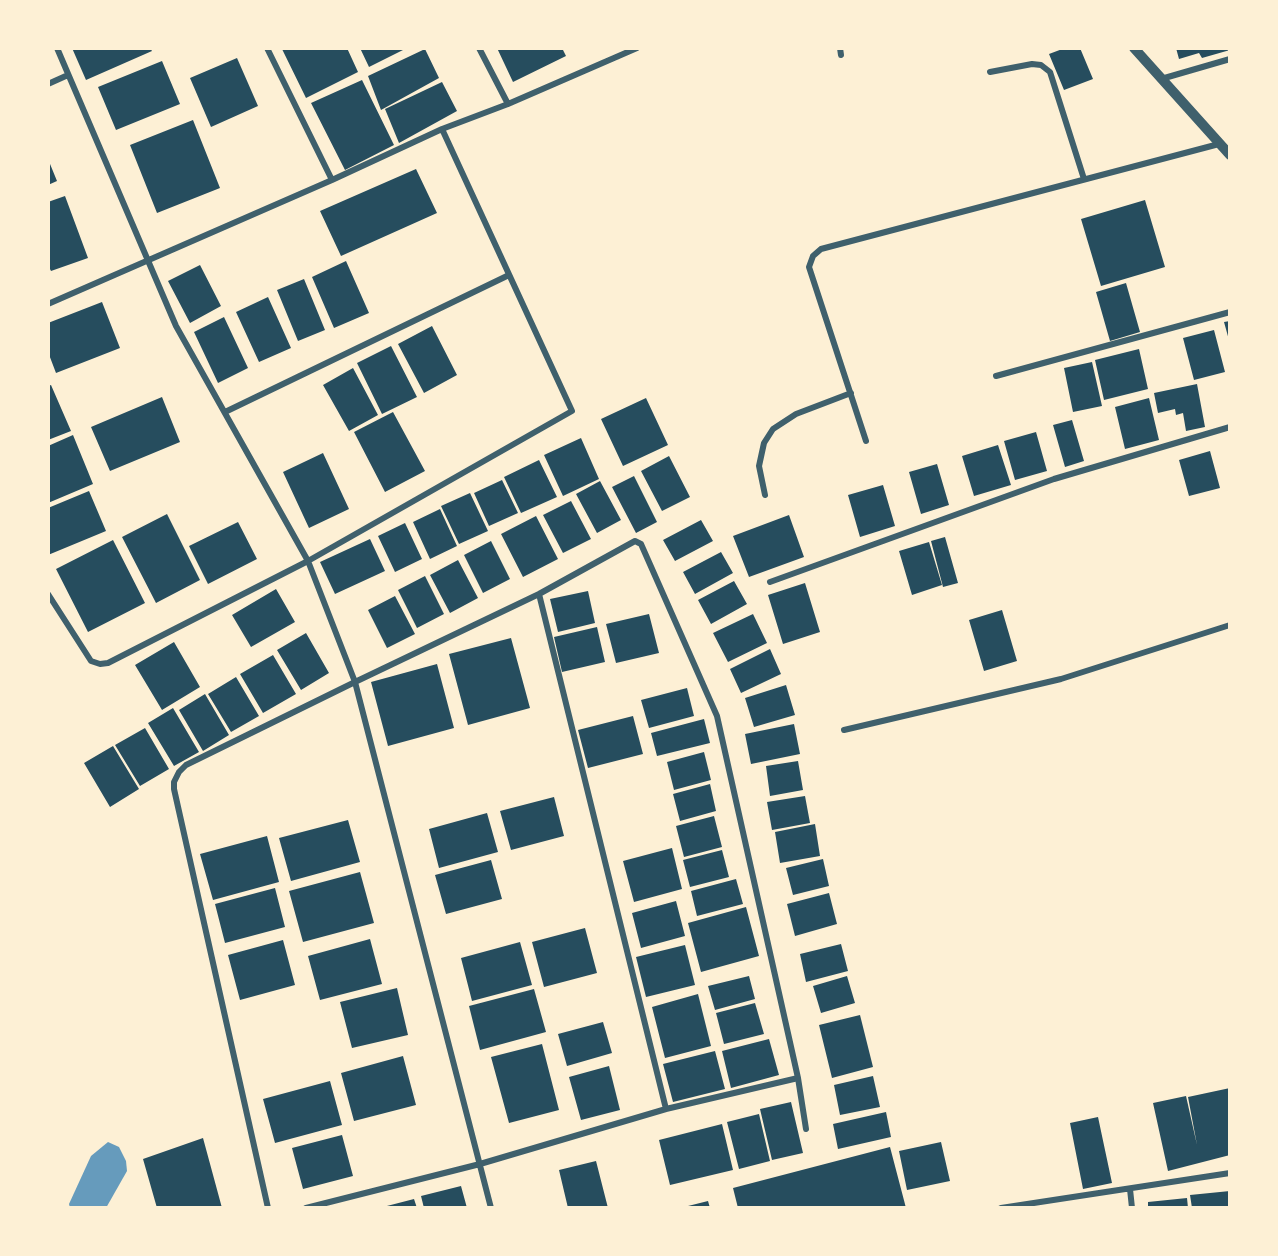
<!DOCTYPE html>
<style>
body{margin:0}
#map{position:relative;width:1278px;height:1256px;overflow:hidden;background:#fdf0d5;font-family:"Roboto Condensed",sans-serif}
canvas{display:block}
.frame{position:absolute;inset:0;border:50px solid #fdf0d5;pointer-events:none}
</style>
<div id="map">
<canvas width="1278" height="1256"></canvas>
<div class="frame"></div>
</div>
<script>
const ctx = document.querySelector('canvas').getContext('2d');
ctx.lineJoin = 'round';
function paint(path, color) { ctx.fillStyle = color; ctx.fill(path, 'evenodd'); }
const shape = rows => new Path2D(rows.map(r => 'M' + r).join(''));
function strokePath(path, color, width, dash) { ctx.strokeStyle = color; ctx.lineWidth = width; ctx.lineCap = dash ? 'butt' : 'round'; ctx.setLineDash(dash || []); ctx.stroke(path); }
paint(shape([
 [108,1142,119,1147,126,1161,127,1171,106,1208,70,1208,69,1204,91,1156]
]), '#669bbc');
paint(shape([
 [72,48,150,48,152,51,86,80],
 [284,48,347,48,358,72,306,98,282,49],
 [360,48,407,48,369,67],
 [497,48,562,48,566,56,513,82],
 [1065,48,1080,48,1093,79,1064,90,1049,54],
 [1176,48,1230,48,1230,50,1202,58,1199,53,1179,59],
 [425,49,439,78,381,110,368,76],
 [237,58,258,106,211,127,190,78],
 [162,61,180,104,116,130,98,87],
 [362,80,394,145,345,170,311,103],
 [442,82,457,111,399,143,385,109],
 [193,120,220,188,157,213,130,145],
 [48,159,57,181,48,185],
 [416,169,437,213,341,256,320,211],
 [65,196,88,258,51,271,48,265,48,202],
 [1145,200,1165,267,1101,286,1081,219],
 [346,261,369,313,334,328,312,277],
 [200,265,221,306,190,323,168,281],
 [304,279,325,330,298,341,277,290],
 [1126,283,1140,332,1110,341,1096,292],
 [268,297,291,348,259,362,236,312],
 [102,302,120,348,56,373,48,352,48,323],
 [224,317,248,368,218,383,194,332],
 [1230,321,1230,340,1229,340,1224,322],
 [432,326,457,375,424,393,398,344],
 [1214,330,1225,372,1194,380,1183,338],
 [391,346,417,397,382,414,357,363],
 [1139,349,1148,389,1104,400,1095,360],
 [1092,362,1102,406,1073,412,1064,368],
 [353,368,378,415,349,431,323,385],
 [1197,384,1205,427,1186,431,1183,413,1176,415,1175,409,1158,413,1154,393],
 [51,385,71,431,48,440,48,386],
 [162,397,180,442,110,471,91,427],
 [646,398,668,445,623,466,601,419],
 [1149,398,1159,440,1125,449,1115,407],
 [393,412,425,471,385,492,354,432],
 [1072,420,1084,461,1065,467,1053,425],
 [1036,432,1047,471,1015,480,1004,441],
 [73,435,93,484,48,503,48,446],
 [581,438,599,479,563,496,544,455],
 [998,445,1011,485,974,496,962,456],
 [1210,451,1220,488,1189,496,1179,460],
 [323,453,349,509,309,528,283,472],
 [669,456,690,497,662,511,641,471],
 [539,460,557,497,521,513,504,477],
 [937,464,949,505,921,514,909,472],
 [634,476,657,522,636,533,612,487],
 [502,480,518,513,489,526,474,493],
 [600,481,621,520,597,533,576,494],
 [883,485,895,526,860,537,848,495],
 [89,491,106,531,48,555,48,508],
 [470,493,488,531,459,544,441,506],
 [571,501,591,539,563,553,543,515],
 [440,509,457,546,430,559,413,522],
 [167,514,200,580,156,603,122,537],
 [789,515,804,557,749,577,733,536],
 [536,516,558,559,523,577,501,534],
 [701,520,713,541,675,561,663,540],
 [238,522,257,559,208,584,189,546],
 [405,523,422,559,395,572,378,536],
 [945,537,958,583,943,587,931,541],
 [370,539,385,571,335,594,320,562],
 [113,540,145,603,88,632,56,569],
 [491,541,510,579,483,593,464,555],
 [929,542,942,585,912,595,899,551],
 [721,552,733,573,695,594,683,572],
 [458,560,478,598,450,613,430,575],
 [425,576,444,614,417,628,398,590],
 [734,581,747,604,711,624,698,600],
 [805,583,820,632,783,644,768,595],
 [276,589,295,622,251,647,232,615],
 [588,591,595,623,558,632,550,599],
 [395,596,415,634,387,648,368,610],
 [1002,610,1017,661,984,671,969,620],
 [649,614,659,653,616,663,606,624],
 [753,614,767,643,728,662,713,633],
 [597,627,605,662,562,672,554,637],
 [306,633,329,673,301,690,277,650],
 [511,638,530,708,468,725,449,654],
 [174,642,200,687,162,710,135,665],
 [770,649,781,674,741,693,730,669],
 [273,655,296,694,263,713,240,674],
 [437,664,454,728,388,746,371,682],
 [236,677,259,716,231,732,208,694],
 [786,685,795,715,754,727,745,698],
 [687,688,694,716,649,728,641,700],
 [205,694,229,735,203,751,179,710],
 [173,708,199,752,174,766,148,723],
 [633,716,643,754,588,768,578,730],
 [704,719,710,743,657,756,651,733],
 [794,724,800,754,751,764,745,734],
 [145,728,169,769,140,786,115,745],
 [113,746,139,789,110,807,84,763],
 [704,752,711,780,674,790,667,762],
 [798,761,803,790,770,796,766,766],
 [710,784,716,811,680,821,673,794],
 [805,796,810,823,772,830,767,802],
 [554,797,564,836,511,850,500,811],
 [487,813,498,852,439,868,429,829],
 [714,816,722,847,684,857,676,826],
 [348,820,360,862,291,881,279,838],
 [815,824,820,856,780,863,775,832],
 [267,836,279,882,213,900,200,854],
 [672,848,682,889,634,902,623,861],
 [722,850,729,877,690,887,683,860],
 [823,859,829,886,793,895,786,868],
 [491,860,502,899,446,914,435,875],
 [360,872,374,923,303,942,289,891],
 [736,879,743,904,697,916,691,891],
 [275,888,285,927,225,943,215,904],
 [829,893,837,924,795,936,787,904],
 [676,901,685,936,641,948,632,913],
 [746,907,759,956,701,972,688,923],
 [585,928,597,973,544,987,532,942],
 [370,939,382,984,320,1000,308,956],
 [283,940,295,985,240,1000,228,955],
 [520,942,532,985,472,1001,461,958],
 [841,944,848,971,806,982,800,954],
 [685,945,695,985,646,997,636,957],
 [749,976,755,999,715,1010,708,986],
 [847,976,855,1003,821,1013,813,986],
 [397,988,408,1035,352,1048,340,1002],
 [534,989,546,1032,480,1050,469,1006],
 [698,994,711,1046,665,1058,652,1007],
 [755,1003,764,1034,724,1044,716,1013],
 [860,1015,873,1067,832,1078,819,1025],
 [603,1022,612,1053,567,1066,558,1034],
 [769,1039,779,1075,731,1088,722,1051],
 [542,1044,559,1110,509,1123,491,1057],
 [715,1051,725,1089,673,1102,663,1064],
 [403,1056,416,1105,354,1121,341,1073],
 [609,1066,620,1110,581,1120,569,1077],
 [873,1076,880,1107,840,1115,834,1085],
 [330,1081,342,1125,275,1143,263,1099],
 [1230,1088,1230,1155,1168,1171,1153,1103,1186,1096,1197,1145,1188,1097],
 [791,1102,803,1153,772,1160,760,1109],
 [886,1112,891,1137,838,1149,833,1124],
 [759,1114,770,1161,739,1169,727,1122],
 [1098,1117,1112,1183,1083,1189,1070,1123],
 [722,1124,733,1170,670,1185,659,1140],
 [342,1135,353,1176,303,1189,292,1148],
 [203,1138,222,1208,157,1208,143,1159],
 [941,1142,950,1181,907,1190,899,1151],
 [890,1147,906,1208,738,1208,733,1188],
 [596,1161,608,1208,568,1208,559,1170],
 [461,1186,467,1208,424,1208,421,1196],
 [1230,1191,1230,1208,1192,1208,1190,1195],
 [1187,1198,1188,1208,1148,1208,1148,1202],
 [414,1199,417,1208,383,1208,383,1207],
 [708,1201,710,1208,684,1208,684,1207]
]), '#264d5e');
strokePath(shape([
 [57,48,176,326,308,561,355,682,491,1208],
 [267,48,332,180],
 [479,48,508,104],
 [840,48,841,55],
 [990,72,1032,64,1041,65,1050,72,1084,179],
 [1161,79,1230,59],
 [48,84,68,75],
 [48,304,332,180,442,129,508,104,637,48],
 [996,376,1230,312],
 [225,412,509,275],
 [866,441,809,267,813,256,821,249,1219,144],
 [765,495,759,466,764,443,773,429,796,414,851,393],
 [770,582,1054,479,1230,427],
 [48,594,91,661,100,664,108,663,308,561,572,411,442,129],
 [539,594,666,1109],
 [844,730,1061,679,1230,625],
 [1130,1189,1132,1208],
 [268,1208,174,789,174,782,179,772,186,765,355,682,539,594,635,541,641,544,717,716,798,1078,806,1129],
 [306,1208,480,1164,666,1109,798,1078],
 [1001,1208,1230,1173]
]), '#3f606c', 6);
strokePath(shape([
 [1134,48,1230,155]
]), '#3f606c', 10);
</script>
